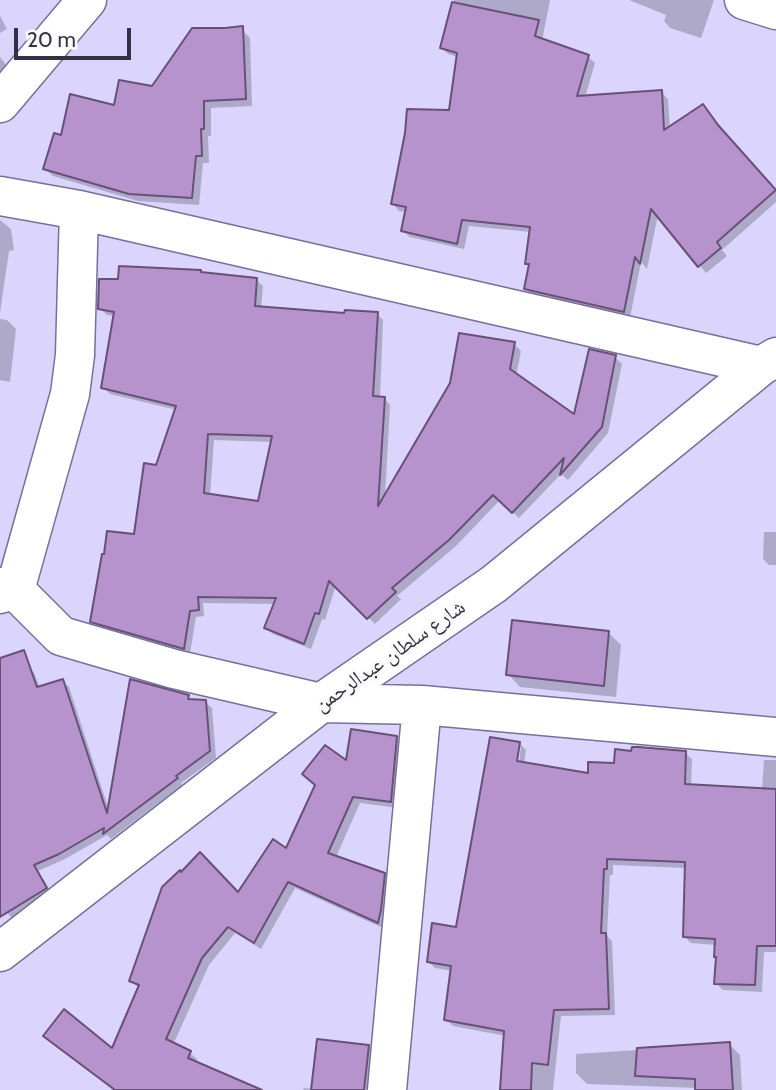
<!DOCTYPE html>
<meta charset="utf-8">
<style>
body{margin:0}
#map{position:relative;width:776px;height:1090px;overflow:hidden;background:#dbd4fc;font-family:Cabin,sans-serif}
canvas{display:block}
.scale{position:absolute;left:14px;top:28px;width:117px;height:32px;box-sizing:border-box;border:4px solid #343144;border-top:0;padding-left:9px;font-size:21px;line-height:24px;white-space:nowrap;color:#343144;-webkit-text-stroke:5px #fbfbfb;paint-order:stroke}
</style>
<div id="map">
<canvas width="776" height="1090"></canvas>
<div class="scale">20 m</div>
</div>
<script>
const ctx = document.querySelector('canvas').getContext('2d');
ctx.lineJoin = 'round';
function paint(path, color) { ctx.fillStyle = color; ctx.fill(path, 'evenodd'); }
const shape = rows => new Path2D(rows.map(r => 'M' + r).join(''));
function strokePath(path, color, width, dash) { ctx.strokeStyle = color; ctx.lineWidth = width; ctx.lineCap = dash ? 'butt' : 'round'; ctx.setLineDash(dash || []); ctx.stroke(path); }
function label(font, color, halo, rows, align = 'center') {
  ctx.font = font + ' Cabin,"Noto Naskh Arabic",sans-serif'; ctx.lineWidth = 6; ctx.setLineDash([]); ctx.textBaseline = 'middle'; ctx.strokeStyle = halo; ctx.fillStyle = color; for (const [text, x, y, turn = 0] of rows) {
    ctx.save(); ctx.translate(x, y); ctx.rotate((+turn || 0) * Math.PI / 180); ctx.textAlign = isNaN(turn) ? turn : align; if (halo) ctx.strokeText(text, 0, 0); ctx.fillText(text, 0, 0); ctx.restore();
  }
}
paint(shape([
 [454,0,550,0,542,41,588,57,595,63,585,97,661,92,668,99,670,128,703,106,725,134,776,192,776,202,722,250,727,256,706,273,658,215,647,269,641,262,630,318,533,296,526,289,531,267,527,263,531,232,469,226,464,249,410,237,403,231,407,212,399,211,393,204,451,112,458,57,448,54,442,48],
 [629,0,714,0,701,38,670,28,664,21,666,15],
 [0,16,7,29,0,33],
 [242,30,250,38,252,106,211,108,211,136,208,136,209,163,203,163,199,205,138,201,53,176,45,169,62,137,153,87],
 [0,57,11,71,0,80],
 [0,220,11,229,14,250,9,251,0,313],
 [201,271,204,274,256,280,263,286,261,308,346,315,377,314,383,320,380,398,384,398,390,405,385,498,514,344,521,351,516,376,575,417,615,357,622,364,608,433,568,480,561,474,519,518,500,500,456,546,397,596,401,599,375,624,336,585,325,620,322,619,311,649,273,634,266,628,276,604,203,603,204,616,196,617,190,654,99,628,92,621,135,536,177,410,110,394,103,387,115,316,107,315,100,308],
 [214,440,273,442,260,503,210,496],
 [0,319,7,320,16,329,10,382,0,380],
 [764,532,776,532,776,565,769,565,763,559],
 [609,633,621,645,616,697,520,687,508,674],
 [28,667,34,673,40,688,62,681,69,687,109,810,188,697,193,701,205,702,212,708,216,758,181,783,182,785,111,839,107,835,65,859,38,871,52,894,13,919,7,913,0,892,0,676],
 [396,737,403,744,398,808,360,803,336,857,384,874,391,881,385,929,295,888,261,949,235,933,209,965,173,1045,190,1053,197,1059,196,1063,237,1090,113,1090,112,1051,139,988,131,980,238,894,287,851,347,764],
 [491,739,519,743,526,750,524,764,589,775,590,764,615,765,616,751,633,753,633,749,638,749,685,753,692,759,691,786,762,790,764,760,776,760,776,952,764,952,762,992,723,990,716,983,718,958,715,956,716,945,691,943,684,936,686,868,613,865,613,875,610,875,607,936,612,941,615,1015,561,1016,553,1090,501,1090,506,1036,453,1026,446,1020,452,971,435,968,428,961,433,925,458,929],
 [518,747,521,747,518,770,514,769],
 [729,1044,740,1055,742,1090,697,1090,697,1088,587,1084,576,1073,576,1054],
 [368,1046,375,1053,371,1090,303,1090,304,1088,313,1089]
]), '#0003');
const building = shape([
 [452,2,539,20,535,36,589,55,577,96,662,90,664,130,703,104,718,125,776,190,717,242,721,248,698,267,651,209,640,264,635,257,624,312,524,289,529,264,525,264,530,227,462,220,457,244,401,231,406,207,391,204,405,133,407,109,449,110,457,53,440,48,452,2],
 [243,26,246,99,204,101,204,129,201,129,202,156,196,156,192,198,129,194,43,169,54,133,61,135,70,94,114,105,119,80,152,86,192,28,225,28,243,26],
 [119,266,201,270,201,272,257,278,255,306,344,313,345,310,378,312,373,396,385,397,378,506,450,383,459,333,515,342,510,369,574,414,589,349,616,355,602,427,560,475,564,458,512,513,493,495,449,540,392,588,396,592,367,619,329,581,319,614,315,613,304,644,264,628,276,598,198,597,199,610,190,611,184,649,90,622,102,554,104,554,107,531,134,534,144,463,156,465,176,406,101,388,114,312,98,309,99,279,118,279,119,266],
 [208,434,272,436,258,501,204,493,208,434],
 [512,620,609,631,604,686,506,675,512,620],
 [24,650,37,687,63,679,107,813,130,679,189,695,188,699,206,700,210,751,176,776,178,778,103,834,104,828,59,854,34,865,47,888,0,917,0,658,24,650],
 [351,729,397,736,391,802,353,797,328,853,385,873,381,910,378,923,288,882,254,943,228,927,202,958,166,1039,191,1051,188,1058,262,1090,115,1090,43,1036,64,1009,112,1048,139,985,129,981,162,887,180,870,181,872,200,852,238,892,273,839,286,848,315,785,302,774,325,745,346,760,351,729],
 [490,737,520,742,517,761,588,773,588,762,614,763,615,749,631,751,632,747,638,747,686,751,685,784,776,789,776,946,757,946,755,985,714,984,716,957,714,957,715,939,683,937,685,862,607,859,607,869,604,869,601,933,606,933,609,1009,554,1010,548,1065,532,1063,531,1090,500,1090,504,1031,444,1020,451,966,427,962,432,923,456,927,490,737],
 [317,1039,369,1045,364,1090,311,1090,317,1039],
 [730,1042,733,1090,695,1090,695,1079,635,1076,637,1048,730,1042]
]);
paint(building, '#b793cd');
strokePath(building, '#685077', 2);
const minor = shape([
 [744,0,776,10],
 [0,103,87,0],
 [0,196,79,210,761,366],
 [0,587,15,590,61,636,174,669,321,703,422,705,776,737],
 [0,594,15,590,70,394,75,355,79,210],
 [0,952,321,703,494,584,761,366,776,357],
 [387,1090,422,705]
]);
strokePath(minor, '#776f9c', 41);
strokePath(minor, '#fff', 38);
label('21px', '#343144', '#fbfbfb', [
 ["شارع سلطان عبدالرحمن",390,656,-35]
]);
</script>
